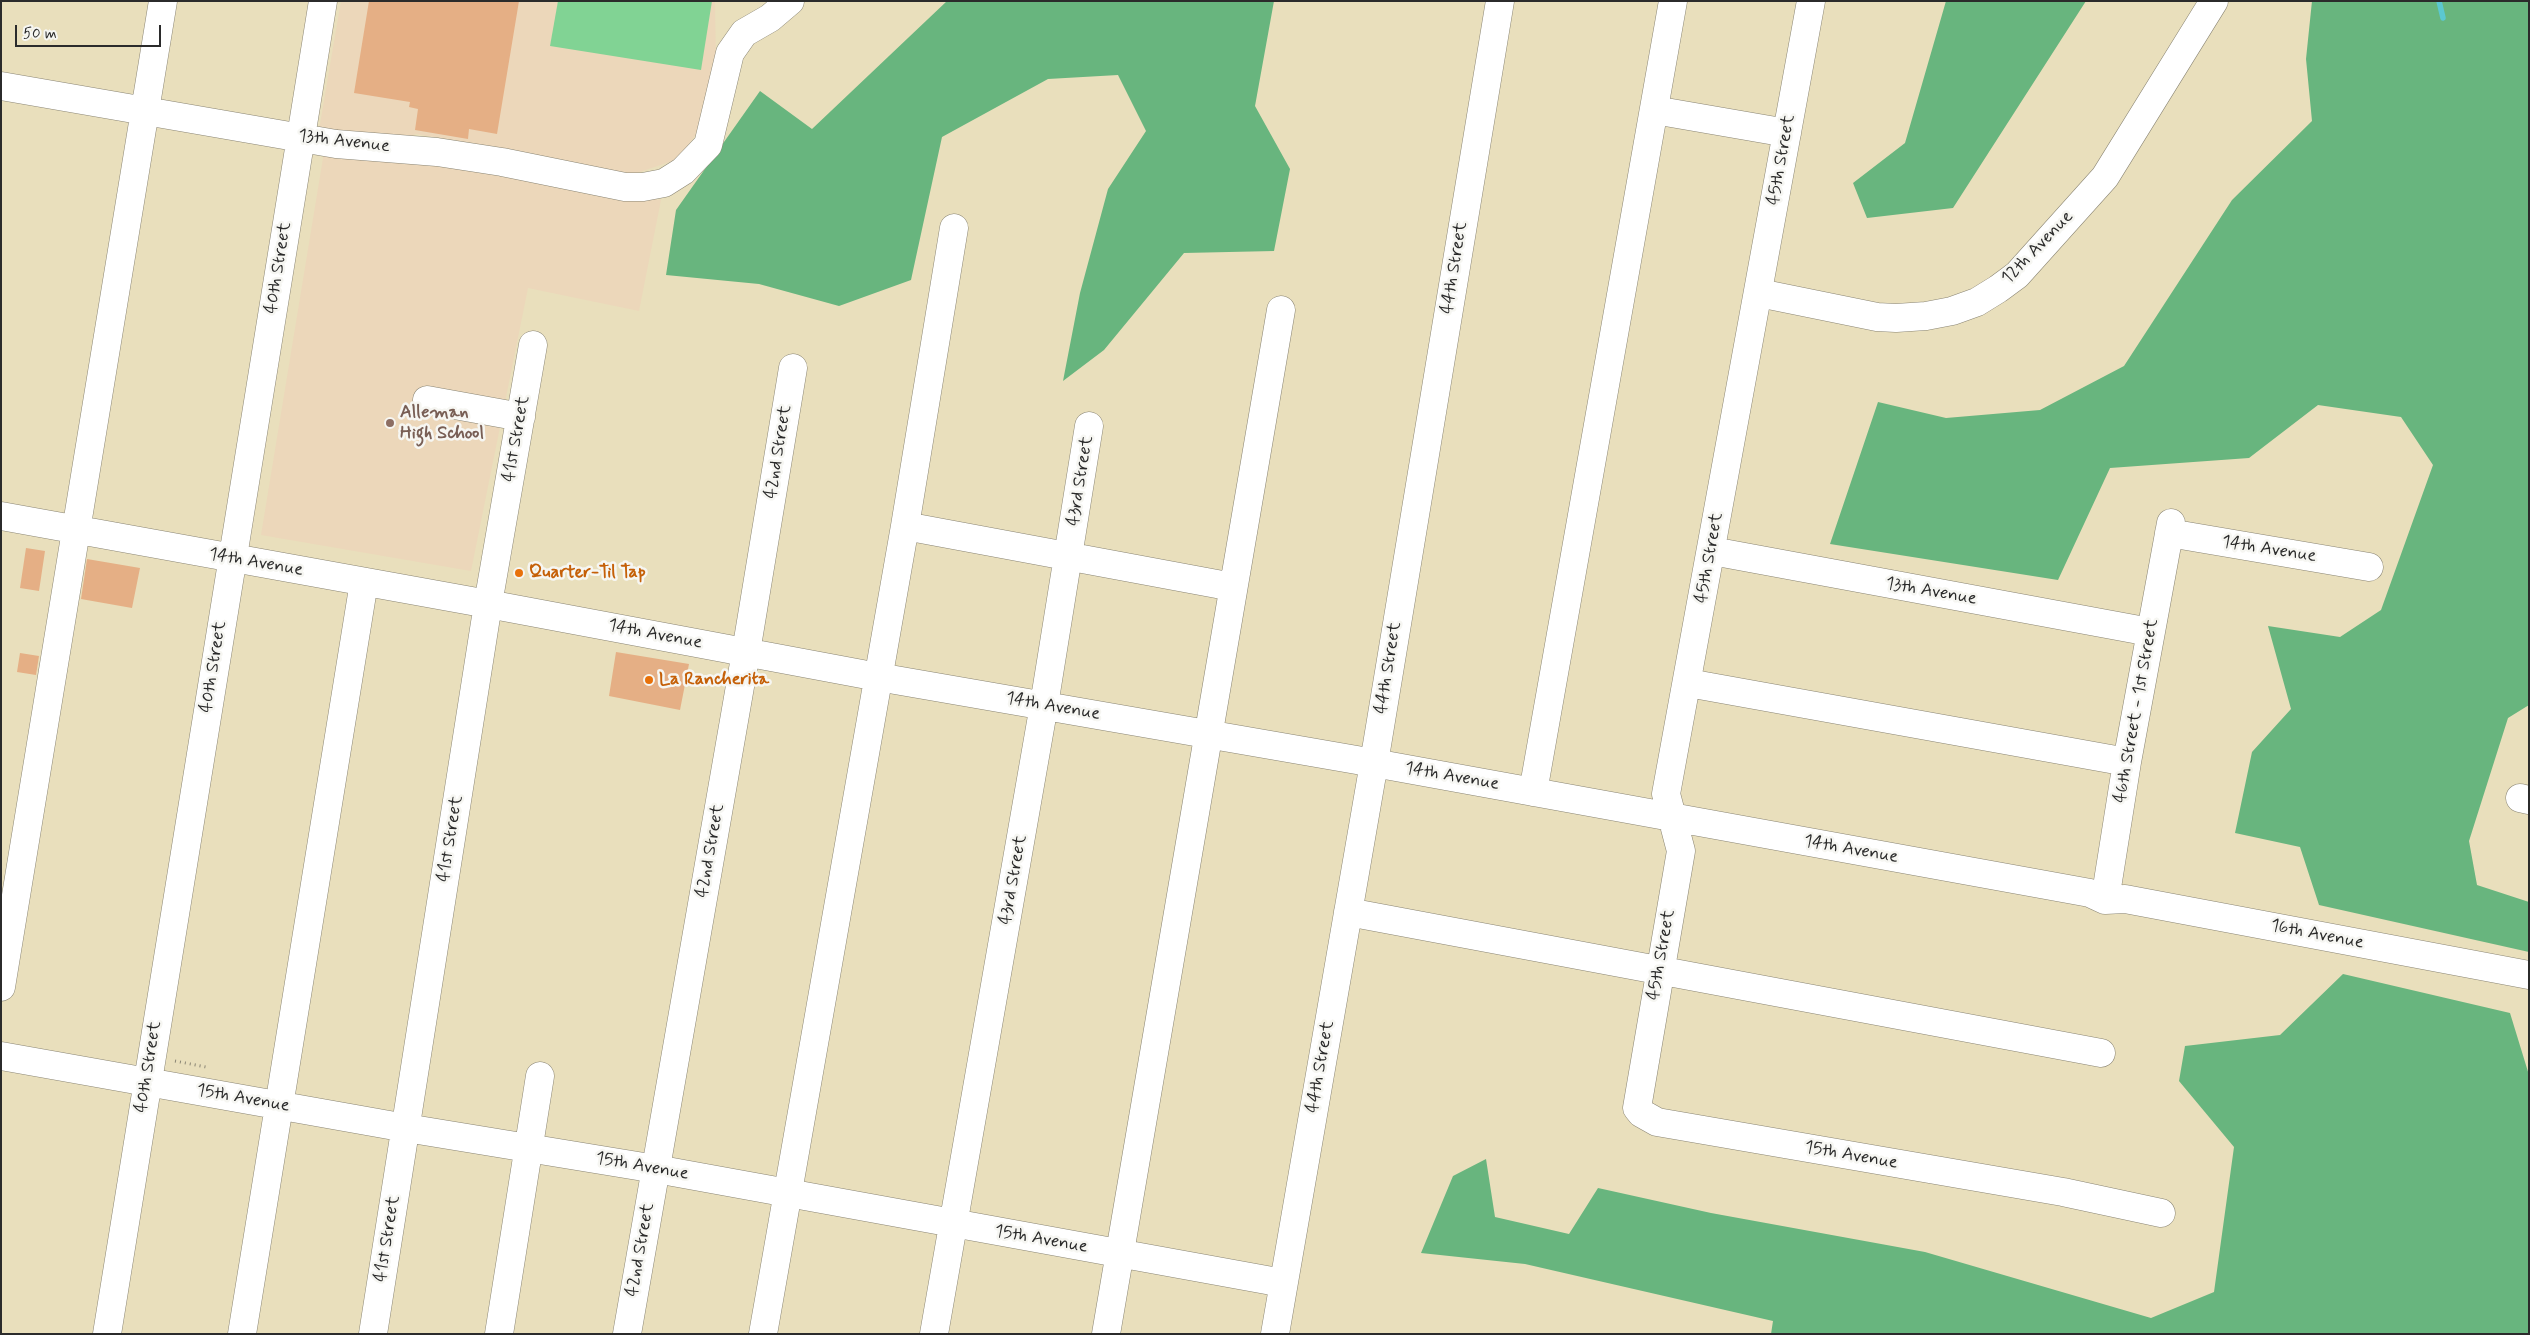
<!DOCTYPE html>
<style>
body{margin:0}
#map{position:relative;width:2530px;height:1335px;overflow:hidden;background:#e9dfbc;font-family:Mynerve,sans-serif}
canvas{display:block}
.frame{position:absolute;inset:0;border:2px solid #2b2b2b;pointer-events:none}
.scale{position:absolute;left:15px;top:25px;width:146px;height:22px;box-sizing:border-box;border:2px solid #2b2b2b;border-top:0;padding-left:6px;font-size:15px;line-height:18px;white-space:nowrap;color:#2b2b2b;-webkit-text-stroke:4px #f6f6f2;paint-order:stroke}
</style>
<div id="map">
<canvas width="2530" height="1335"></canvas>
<div class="frame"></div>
<div class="scale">50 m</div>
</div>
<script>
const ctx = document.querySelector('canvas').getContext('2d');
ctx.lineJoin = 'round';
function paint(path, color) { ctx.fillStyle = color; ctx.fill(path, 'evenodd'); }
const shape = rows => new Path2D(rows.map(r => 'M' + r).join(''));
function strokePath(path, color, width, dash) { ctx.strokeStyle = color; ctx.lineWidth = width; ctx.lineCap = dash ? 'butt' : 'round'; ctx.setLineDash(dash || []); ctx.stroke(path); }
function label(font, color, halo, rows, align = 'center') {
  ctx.font = font + ' Mynerve,sans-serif'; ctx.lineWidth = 5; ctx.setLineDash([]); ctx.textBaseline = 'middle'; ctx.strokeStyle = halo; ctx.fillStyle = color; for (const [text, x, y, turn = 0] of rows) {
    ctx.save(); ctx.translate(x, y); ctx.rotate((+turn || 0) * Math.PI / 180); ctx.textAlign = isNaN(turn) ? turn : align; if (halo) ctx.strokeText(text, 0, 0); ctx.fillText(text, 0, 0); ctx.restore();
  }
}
paint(shape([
 [341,1,715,1,716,66,703,125,678,159,631,175,522,152,416,134,403,139,319,130],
 [324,152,458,167,661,200,639,311,528,288,471,571,261,535]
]), '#ecd7ba');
paint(shape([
 [558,1,712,1,701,70,550,46]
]), '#81d394');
paint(shape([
 [947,1,1274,1,1255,106,1290,169,1274,251,1184,253,1104,350,1063,381,1080,293,1108,189,1146,131,1118,75,1048,79,942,137,911,280,839,306,759,284,666,275,676,210,760,91,812,129],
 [1946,1,2086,1,1953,208,1867,218,1853,183,1905,143],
 [2312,1,2529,1,2529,705,2508,718,2469,841,2477,885,2529,902,2529,952,2319,905,2300,847,2235,833,2252,752,2291,709,2268,626,2340,637,2381,610,2433,465,2401,417,2318,405,2249,458,2110,468,2058,580,1830,544,1878,402,1946,418,2040,410,2124,366,2232,200,2312,121,2306,59],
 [2343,974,2510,1013,2529,1075,2529,1334,1771,1334,1773,1321,1525,1264,1421,1253,1453,1176,1486,1159,1495,1217,1569,1234,1598,1188,1711,1213,1925,1252,2151,1318,2214,1292,2234,1147,2179,1081,2185,1046,2280,1035]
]), '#68b57e');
strokePath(shape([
 [2439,1,2443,18]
]), '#5bc8d0', 5.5);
paint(shape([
 [369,1,519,1,497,134,469,129,468,139,415,130,418,109,409,107,410,102,354,93],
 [26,548,45,551,39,591,20,588],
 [87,559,140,568,132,608,81,599],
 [616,652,689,664,680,710,609,696],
 [20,653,39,656,36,675,17,672]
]), '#e5af85');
const minor = shape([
 [1811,1,1666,794,1681,851,1637,1108,1641,1113,1657,1122,2063,1192,2161,1213],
 [1,86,336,144,437,152,502,162,625,187,643,187,664,183,683,171,708,145,730,53,744,33,770,18,790,1],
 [1654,110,1787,133],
 [1759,293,1877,317,1896,318,1926,316,1952,311,1977,302,1998,289,2017,275,2105,177,2214,1],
 [427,400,521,417],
 [1,516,488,604,878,677,1374,763,2090,893,2105,900,2125,899,2529,975],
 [905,526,1233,587],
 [2169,533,2369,567],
 [1712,551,2150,632],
 [1688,683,2127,762],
 [1533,792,1673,1],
 [2520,798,2529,800],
 [2105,900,2127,762,2171,523],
 [1348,912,2101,1053],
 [1,987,163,1],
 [1,1056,406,1128,656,1169,1283,1283],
 [107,1334,323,1],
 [242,1334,364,582],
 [373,1334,488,604,533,345],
 [499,1334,540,1076],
 [627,1334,746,652,793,368],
 [763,1334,905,526,954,228],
 [934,1334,1044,705,1089,426],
 [1106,1334,1281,310],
 [1275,1334,1374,763,1500,1]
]);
strokePath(minor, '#8a8574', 29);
strokePath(shape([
 [175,1061,206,1067]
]), '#8a8574', 3, [1, 4]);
strokePath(minor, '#fff', 28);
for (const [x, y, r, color] of [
 [390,423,5,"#8d6e63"],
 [519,573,5,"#e8710a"],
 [649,680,5,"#e8710a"]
]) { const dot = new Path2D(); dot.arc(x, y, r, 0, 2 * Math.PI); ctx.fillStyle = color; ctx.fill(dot); strokePath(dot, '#f6f6f2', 2); }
label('18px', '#2b2b2b', '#f6f6f2', [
 ["13th Avenue",344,142,7],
 ["45th Street",1782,160,-80],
 ["12th Avenue",2038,248,-46],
 ["40th Street",279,268,-81],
 ["44th Street",1455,268,-81],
 ["41st Street",517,439,-80],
 ["42nd Street",779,452,-81],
 ["43rd Street",1081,481,-81],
 ["14th Avenue",2269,550,9],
 ["45th Street",1710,558,-80],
 ["14th Avenue",256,563,10],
 ["13th Avenue",1931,592,10],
 ["14th Avenue",655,635,11],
 ["40th Street",214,667,-81],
 ["44th Street",1389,668,-81],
 ["14th Avenue",1053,707,10],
 ["46th Street - 1st Street",2137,711,-80],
 ["14th Avenue",1452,777,10],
 ["41st Street",451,839,-81],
 ["14th Avenue",1851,850,10],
 ["42nd Street",711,851,-80],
 ["43rd Street",1014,880,-80],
 ["16th Avenue",2317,935,11],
 ["45th Street",1662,955,-80],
 ["40th Street",149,1067,-81],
 ["44th Street",1321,1067,-80],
 ["15th Avenue",243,1099,10],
 ["15th Avenue",1851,1156,10],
 ["15th Avenue",642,1167,10],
 ["41st Street",388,1239,-81],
 ["15th Avenue",1041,1240,10],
 ["42nd Street",641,1250,-80]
]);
label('bold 18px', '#785e54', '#f6f6f2', [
 ["Alleman",400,413],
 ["High School",400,434]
], 'left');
label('bold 18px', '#c56008', '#f6f6f2', [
 ["Quarter-Til Tap",529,573],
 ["La Rancherita",659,680]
], 'left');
</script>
